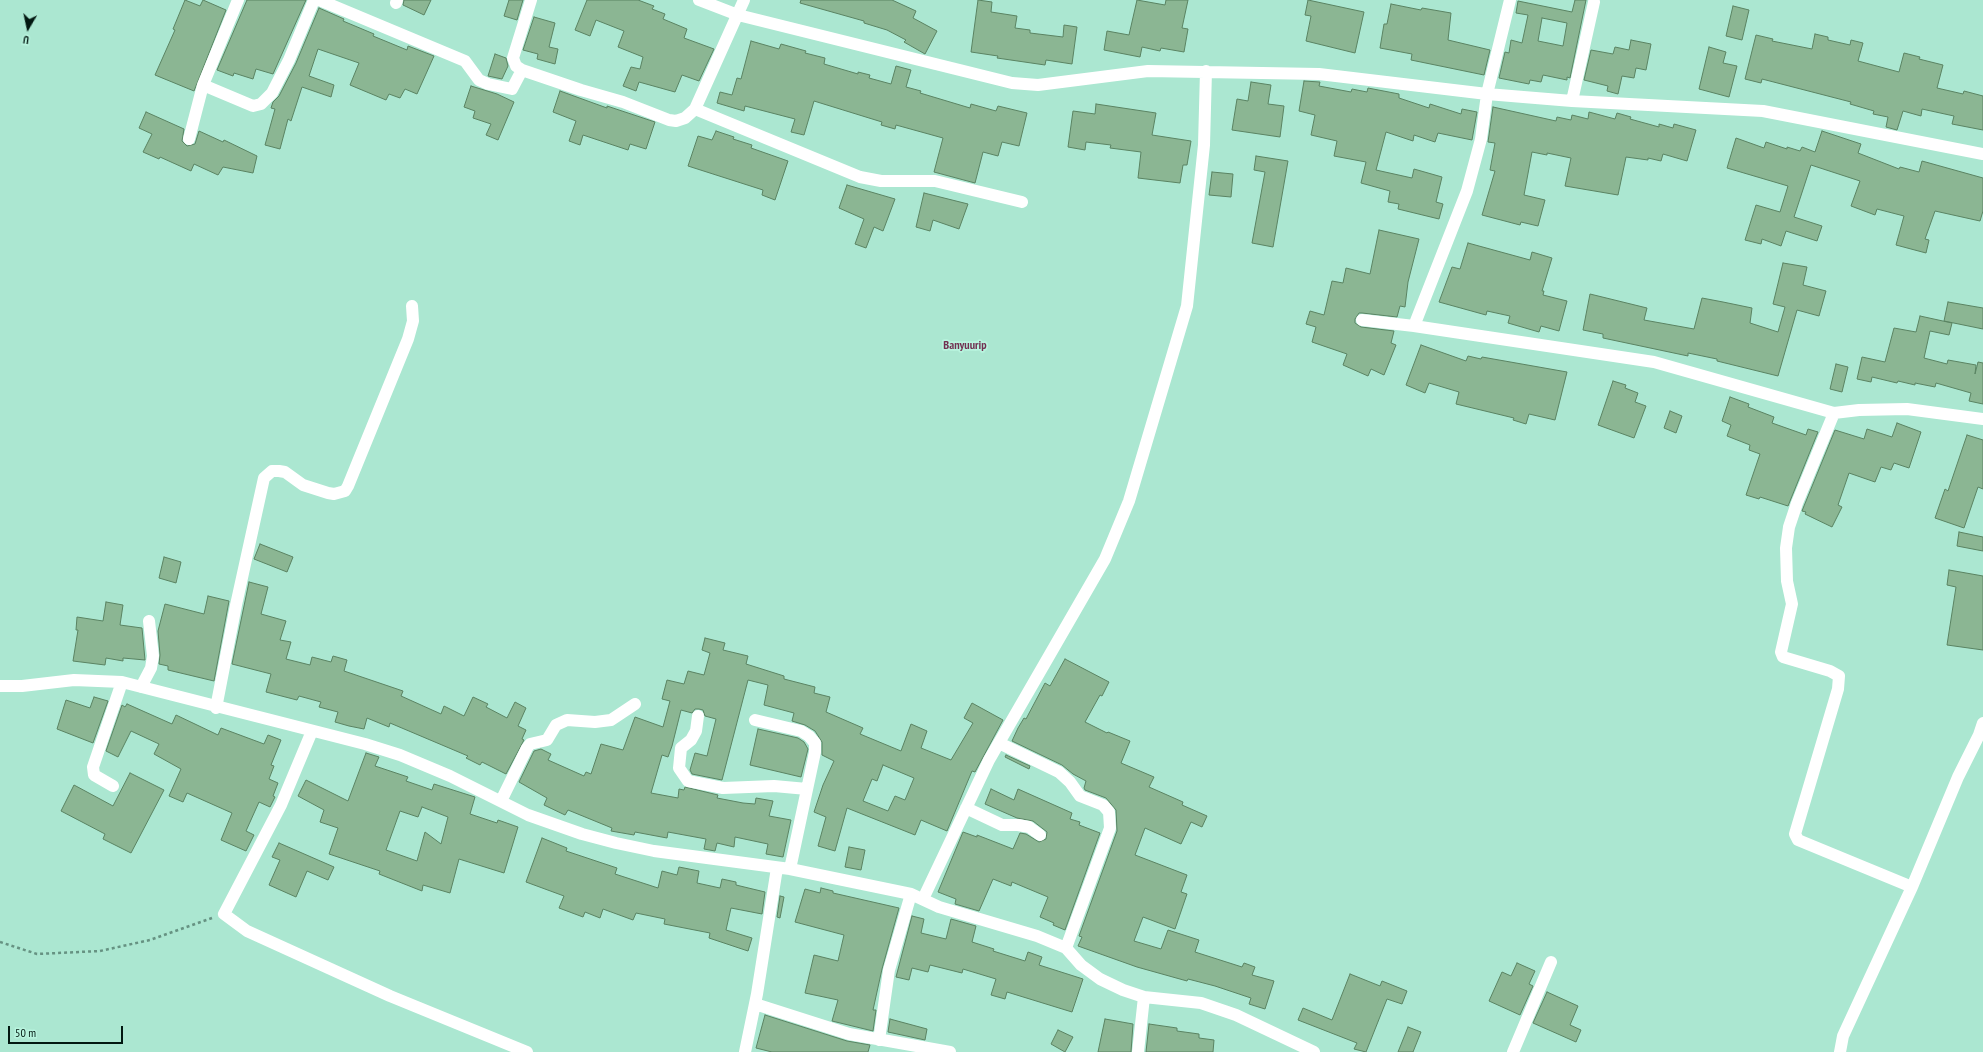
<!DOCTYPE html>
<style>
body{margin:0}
#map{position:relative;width:1983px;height:1052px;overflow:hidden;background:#abe7d1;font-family:"PT Sans Narrow",sans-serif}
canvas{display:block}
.north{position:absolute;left:8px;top:8px;width:40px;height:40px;-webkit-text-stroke:3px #b8f4de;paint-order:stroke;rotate:189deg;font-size:11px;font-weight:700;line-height:16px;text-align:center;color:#021811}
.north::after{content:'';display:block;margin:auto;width:14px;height:18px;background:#021811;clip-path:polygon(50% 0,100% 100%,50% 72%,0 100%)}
.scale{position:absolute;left:8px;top:1026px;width:115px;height:18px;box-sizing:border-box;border:2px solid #021811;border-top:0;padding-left:5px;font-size:12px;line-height:14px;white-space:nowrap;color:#021811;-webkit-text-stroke:3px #b8f4de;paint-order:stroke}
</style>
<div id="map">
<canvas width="1983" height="1052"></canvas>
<div class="north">U</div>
<div class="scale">50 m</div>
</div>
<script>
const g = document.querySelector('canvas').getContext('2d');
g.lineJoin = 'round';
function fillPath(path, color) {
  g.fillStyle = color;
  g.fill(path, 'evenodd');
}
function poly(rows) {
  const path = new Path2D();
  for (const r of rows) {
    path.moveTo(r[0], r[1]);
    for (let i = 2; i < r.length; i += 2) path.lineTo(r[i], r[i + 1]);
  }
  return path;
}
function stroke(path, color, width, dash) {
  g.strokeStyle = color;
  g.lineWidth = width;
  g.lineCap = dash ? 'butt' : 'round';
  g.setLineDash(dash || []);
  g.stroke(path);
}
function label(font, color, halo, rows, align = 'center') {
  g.font = font + ' "PT Sans Narrow",sans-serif';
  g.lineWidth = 3.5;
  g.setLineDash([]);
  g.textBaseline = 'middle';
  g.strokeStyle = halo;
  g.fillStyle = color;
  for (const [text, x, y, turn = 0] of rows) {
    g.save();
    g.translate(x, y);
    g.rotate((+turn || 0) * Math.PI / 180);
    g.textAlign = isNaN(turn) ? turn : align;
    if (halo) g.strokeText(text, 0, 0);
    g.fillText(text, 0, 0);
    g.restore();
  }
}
const building = poly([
 [185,0,200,6,203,0,226,10,194,91,155,75,175,30,173,29,185,0],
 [247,0,306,0,273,74,256,69,253,79,234,73,233,76,217,70,247,0],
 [404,0,431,0,424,15,403,5,404,0],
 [509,0,523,0,517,20,504,16,509,0],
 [587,0,638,0,654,6,652,9,665,14,663,19,687,29,684,38,714,49,699,81,682,75,675,92,639,82,636,91,623,86,631,67,640,69,643,57,618,47,624,31,596,20,590,36,575,30,587,0],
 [801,0,892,0,916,11,913,18,937,31,925,54,904,42,906,40,887,30,864,23,864,21,800,3,801,0],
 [978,0,992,2,991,12,1017,16,1015,28,1030,30,1030,33,1063,37,1064,25,1077,27,1072,64,1046,60,1045,65,997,58,998,56,971,52,978,0],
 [1137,0,1165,5,1166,0,1188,0,1182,28,1188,29,1184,52,1161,48,1160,51,1142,47,1140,57,1104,50,1107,31,1129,35,1137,0],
 [1308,0,1364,12,1355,53,1306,41,1311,16,1305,15,1308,0],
 [1575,0,1586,0,1570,78,1567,77,1567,80,1543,75,1541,82,1530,80,1529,84,1499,78,1505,52,1509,53,1511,40,1522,43,1528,15,1516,13,1518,1,1572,12,1575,0],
 [1542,18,1567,23,1563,46,1538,41,1542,18],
 [1391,4,1421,10,1422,8,1451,13,1448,40,1490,50,1484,75,1411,60,1412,54,1380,48,1384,24,1387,24,1391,4],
 [1733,6,1749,10,1742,40,1726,36,1733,6],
 [319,8,344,19,343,21,374,34,373,36,407,50,408,46,434,56,417,94,405,89,400,98,389,94,386,100,350,85,359,63,318,49,309,76,334,85,331,97,302,87,291,121,288,119,280,149,265,145,275,109,271,108,273,102,279,96,296,63,319,8],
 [534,17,555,23,549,47,558,49,555,64,537,59,538,54,523,50,534,17],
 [1815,34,1828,37,1828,40,1850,45,1851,40,1863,43,1858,61,1899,72,1904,53,1920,57,1919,59,1943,65,1937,88,1963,94,1964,91,1983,96,1983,130,1952,124,1954,116,1922,109,1921,116,1903,111,1897,130,1886,127,1888,117,1873,114,1874,111,1850,104,1851,102,1762,79,1761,83,1745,79,1756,35,1773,39,1772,41,1812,49,1815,34],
 [1631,40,1651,44,1646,70,1636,68,1634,78,1622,76,1618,94,1607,91,1608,86,1584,80,1591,50,1613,54,1615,47,1629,50,1631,40],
 [751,41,779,49,781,44,806,51,805,53,825,58,824,64,858,74,858,72,870,75,869,78,891,84,896,66,911,70,906,87,921,91,920,93,970,108,971,104,996,111,998,106,1027,113,1019,146,1002,142,998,156,983,152,975,183,934,172,943,138,896,125,895,129,881,125,882,122,814,101,804,135,791,132,795,119,745,106,744,111,717,103,720,92,732,95,737,78,741,79,751,41],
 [1709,47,1726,52,1723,63,1737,66,1729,97,1699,89,1709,47],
 [495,54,506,58,508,66,502,79,488,76,495,54],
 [1304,81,1320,82,1319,86,1351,92,1352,89,1367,92,1368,88,1399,94,1399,98,1429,108,1430,104,1461,114,1462,109,1477,112,1472,140,1438,133,1435,142,1414,135,1413,141,1386,132,1376,170,1412,178,1414,169,1442,177,1436,202,1443,204,1439,219,1398,209,1399,204,1388,202,1390,191,1361,183,1366,162,1334,156,1337,141,1311,135,1315,115,1299,111,1304,81],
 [1251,82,1271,85,1268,104,1284,106,1280,137,1232,130,1237,99,1248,101,1251,82],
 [471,86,497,94,514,102,498,140,486,135,491,124,473,118,475,111,464,107,471,86],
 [560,91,607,108,607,106,655,122,646,149,630,144,628,150,583,135,580,145,569,141,576,121,553,112,560,91],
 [1096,104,1156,113,1152,135,1191,141,1187,165,1183,165,1180,183,1138,178,1141,152,1110,148,1111,145,1086,142,1085,150,1068,147,1073,111,1095,114,1096,104],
 [1493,107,1556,121,1557,117,1571,120,1572,115,1588,119,1589,112,1615,119,1617,113,1631,117,1630,119,1659,127,1659,124,1673,128,1674,124,1696,130,1687,161,1663,154,1661,161,1648,158,1648,160,1626,157,1618,195,1565,186,1571,158,1547,153,1547,155,1532,152,1524,195,1545,200,1538,226,1521,222,1520,225,1482,215,1495,171,1490,170,1495,143,1488,142,1493,107],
 [146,112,184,129,182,141,187,146,195,144,199,131,223,142,224,140,257,156,253,173,223,167,218,175,194,164,191,171,160,157,159,159,143,152,152,134,139,128,146,112],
 [716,131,734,137,733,139,752,145,751,148,788,161,775,200,762,195,763,190,688,166,698,136,712,140,716,131],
 [1822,131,1861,144,1858,153,1899,169,1900,167,1919,172,1922,161,1983,178,1983,211,1980,221,1935,211,1925,239,1929,240,1926,253,1896,245,1904,216,1877,209,1875,215,1851,206,1860,181,1811,165,1794,217,1822,226,1817,241,1786,231,1781,246,1762,239,1761,244,1745,240,1756,205,1780,212,1788,186,1727,168,1736,138,1764,148,1766,142,1787,149,1787,147,1800,151,1802,147,1815,152,1822,131],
 [1256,156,1288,161,1273,247,1252,243,1265,172,1254,170,1256,156],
 [1212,172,1233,174,1231,197,1209,195,1212,172],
 [847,185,895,199,883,231,874,227,866,248,855,244,864,219,839,208,847,185],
 [924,193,968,204,959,229,933,220,930,231,916,227,924,193],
 [1379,230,1419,239,1408,282,1405,307,1400,306,1397,317,1362,313,1359,313,1355,319,1355,323,1361,327,1394,331,1391,343,1396,345,1384,375,1371,369,1368,376,1343,365,1347,354,1312,342,1316,327,1306,324,1310,311,1324,315,1332,281,1343,283,1346,268,1370,274,1379,230],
 [1468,243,1530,260,1532,252,1552,258,1542,291,1544,291,1543,295,1567,301,1559,331,1541,326,1539,332,1508,323,1510,316,1487,311,1486,315,1439,302,1452,267,1460,269,1468,243],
 [1783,263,1807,267,1803,285,1826,291,1819,316,1797,310,1778,376,1717,361,1717,359,1688,353,1688,356,1603,338,1603,334,1583,330,1590,294,1647,308,1644,320,1694,329,1702,298,1723,302,1752,308,1750,323,1778,332,1785,307,1773,304,1783,263],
 [1948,302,1983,308,1983,329,1944,321,1948,302],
 [1920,316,1952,323,1949,335,1930,331,1924,358,1947,364,1948,360,1976,365,1975,374,1978,362,1983,363,1983,404,1969,401,1971,393,1936,383,1935,387,1915,383,1915,385,1898,381,1897,383,1872,377,1871,382,1857,379,1862,357,1885,362,1894,328,1916,332,1920,316],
 [1421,345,1466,361,1468,356,1481,359,1482,357,1567,372,1555,420,1529,414,1526,424,1513,420,1514,418,1456,404,1459,392,1429,383,1425,393,1406,385,1421,345],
 [1836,364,1848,367,1842,392,1830,389,1836,364],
 [1613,381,1626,385,1625,388,1638,393,1635,402,1646,406,1634,438,1598,425,1613,381],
 [1730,397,1749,404,1748,407,1774,417,1772,423,1806,435,1808,429,1818,432,1788,506,1760,497,1759,499,1746,495,1760,454,1749,450,1750,445,1727,436,1731,425,1722,421,1730,397],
 [1670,411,1682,416,1676,433,1664,428,1670,411],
 [1897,423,1921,432,1909,468,1894,463,1891,470,1881,467,1875,482,1849,473,1838,505,1842,507,1832,527,1805,514,1806,512,1802,511,1804,506,1835,430,1864,439,1867,429,1892,437,1897,423],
 [1967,435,1983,440,1983,489,1978,487,1964,528,1935,518,1945,489,1948,491,1967,435],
 [1959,532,1983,537,1983,551,1957,546,1959,532],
 [260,544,293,557,287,572,254,559,260,544],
 [164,557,181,562,176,583,159,578,164,557],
 [1949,570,1983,576,1983,650,1947,645,1956,587,1947,585,1949,570],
 [249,582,268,587,261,614,286,621,280,640,291,642,286,659,310,665,312,657,331,662,333,656,347,660,344,671,403,691,401,696,441,714,444,706,464,716,473,697,488,704,486,707,507,718,515,702,526,708,518,726,526,730,522,739,524,740,506,774,482,762,480,765,466,758,468,756,390,723,389,727,367,718,364,729,349,726,335,722,338,712,319,707,321,702,299,696,297,700,266,692,271,674,232,664,249,582],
 [208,596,229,601,214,681,168,670,168,666,159,664,160,655,158,631,165,604,204,614,208,596],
 [106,602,123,605,120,625,142,628,145,660,123,658,123,661,106,658,105,665,73,661,78,630,76,630,77,617,103,621,106,602],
 [705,638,725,643,723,650,748,656,746,664,784,676,784,679,815,687,814,693,830,697,826,712,863,728,860,734,901,751,911,724,927,731,921,748,951,760,973,723,964,718,972,703,1003,720,975,772,972,771,947,831,921,820,915,835,847,808,835,851,818,846,826,817,814,812,823,785,834,761,822,755,822,742,815,731,805,725,792,721,794,713,764,705,768,685,748,680,722,780,692,774,690,770,695,753,707,756,716,719,705,716,703,710,699,709,695,709,692,713,681,710,672,746,668,757,662,755,651,793,678,798,679,789,684,790,685,787,718,795,717,798,743,803,755,804,756,798,773,801,769,816,791,820,783,857,766,854,768,844,735,837,734,847,717,843,715,851,704,849,706,839,668,832,667,838,635,832,634,835,611,831,612,828,568,810,565,815,544,805,547,798,519,782,534,751,541,749,551,754,548,760,584,776,586,772,591,774,601,744,623,750,635,717,663,727,670,701,662,699,667,680,684,684,688,671,704,675,710,653,702,650,705,638],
 [883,765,914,778,905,800,895,796,888,811,863,801,872,779,877,781,883,765],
 [1065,659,1109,682,1102,696,1100,695,1085,722,1107,733,1108,732,1130,741,1121,763,1154,777,1149,787,1183,802,1182,805,1207,816,1202,827,1191,822,1181,844,1145,828,1135,855,1187,875,1181,892,1187,894,1175,929,1143,917,1134,941,1161,949,1168,930,1199,940,1195,952,1242,967,1244,963,1255,967,1252,975,1274,981,1265,1009,1249,1004,1251,998,1215,986,1188,979,1187,981,1137,967,1078,946,1082,937,1079,936,1117,831,1116,810,1106,798,1085,790,1084,788,1086,781,1073,774,1062,765,1012,741,1018,728,1024,718,1026,719,1045,683,1050,686,1065,659],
 [94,697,108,701,93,743,57,729,66,700,90,708,94,697],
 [127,704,172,724,176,715,218,735,221,728,264,744,268,735,281,740,271,765,274,766,269,779,278,783,273,796,275,797,270,807,259,802,246,831,254,835,246,851,221,840,232,813,187,793,183,802,169,796,181,769,154,754,159,744,131,731,118,757,106,751,122,705,125,707,127,704],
 [758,729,798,738,804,742,808,749,801,777,750,765,758,729],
 [366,753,379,757,375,766,408,777,406,781,432,790,434,784,475,797,470,814,497,823,498,820,518,827,504,873,459,859,450,893,423,885,422,891,379,874,380,871,329,854,338,828,320,822,324,810,298,796,306,780,348,801,366,753],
 [422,807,448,817,441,844,425,832,417,861,386,850,400,811,418,817,422,807],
 [1006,755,1030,766,1029,769,1005,757,1006,755],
 [130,773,164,790,131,853,103,839,105,834,61,811,74,785,113,806,130,773],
 [991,789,1014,800,1018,789,1072,813,1070,819,1080,822,1079,825,1100,833,1065,930,1053,925,1054,923,1040,917,1048,897,1012,882,1011,886,993,879,979,911,955,904,956,899,938,892,963,832,977,837,977,835,1013,849,1020,833,1026,834,1039,842,1046,839,1047,832,1033,821,1017,818,985,804,991,789],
 [542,838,567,848,566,851,617,868,615,874,658,888,662,871,677,875,679,867,699,871,697,883,720,888,722,879,736,882,736,885,765,892,762,914,731,908,726,930,752,938,748,951,709,938,710,933,664,924,665,919,636,913,633,920,603,909,600,918,585,912,583,917,559,908,564,896,526,882,542,838],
 [279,843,334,867,328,880,307,871,296,897,269,885,280,860,272,857,279,843],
 [849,847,865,850,861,870,845,867,849,847],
 [821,888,833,891,833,893,899,908,882,969,873,1010,876,1010,873,1031,832,1021,838,1000,805,993,814,955,838,961,844,935,795,922,805,889,820,893,821,888],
 [780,896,784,897,780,918,777,917,780,896],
 [912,916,924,919,921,933,946,939,951,919,976,926,972,942,994,949,993,951,1025,961,1028,952,1042,957,1039,965,1083,979,1072,1012,1007,992,1005,999,991,995,996,979,963,969,962,973,930,965,928,972,912,968,909,980,896,977,912,916],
 [1517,963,1535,971,1529,984,1533,986,1520,1015,1489,1001,1502,972,1511,976,1517,963],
 [1350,974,1380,986,1382,981,1407,991,1402,1004,1387,999,1366,1052,1354,1049,1357,1043,1298,1020,1303,1008,1332,1020,1350,974],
 [1547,992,1578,1006,1570,1025,1581,1030,1576,1042,1533,1023,1547,992],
 [765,1015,847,1041,870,1045,868,1052,772,1052,756,1048,765,1015],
 [890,1019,927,1029,925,1040,888,1032,890,1019],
 [1105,1019,1133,1024,1131,1052,1098,1052,1105,1019],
 [1149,1024,1177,1028,1177,1031,1199,1034,1199,1038,1214,1040,1213,1052,1146,1052,1149,1024],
 [1408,1027,1421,1032,1413,1052,1398,1052,1408,1027],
 [1058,1030,1073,1037,1065,1052,1051,1044,1058,1030]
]);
fillPath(building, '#8bb693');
stroke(building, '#5a8362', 1);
stroke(poly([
 [0,942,37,954,100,951,150,940,212,918]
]), '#669282', 2.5, [3, 3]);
stroke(poly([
 [319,0,465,61,479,80,488,84,512,89,522,70],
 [531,0,513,58,516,66,522,70,581,90,623,102,669,120,676,121,685,118,695,109,744,0],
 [699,0,738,15,1012,83,1038,85,1148,71,1319,74,1487,94,1572,101,1763,111,1983,154],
 [396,3,397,0],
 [203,85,253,106,261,104,272,93,289,60,314,0],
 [1572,101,1594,2],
 [695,109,860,177,881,181,935,181,1022,202],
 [189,139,203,85,238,0],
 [1362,320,1414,326,1654,362,1834,413,1859,410,1907,409,1983,419],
 [1414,326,1467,191,1481,139,1487,94,1510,0],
 [1834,413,1797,503,1789,527,1786,548,1787,581,1792,604,1781,652,1783,657,1830,671,1839,676,1838,689,1795,834,1798,840,1912,887],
 [0,686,22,686,74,680,122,682,365,744,400,755,450,776,528,815,582,834,616,843,654,851,790,869,911,894,939,907,1037,936,1066,948,1081,965,1100,979,1123,990,1144,997,1201,1003,1236,1015,1314,1052],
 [141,687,151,668,153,656,149,621],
 [216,708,236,605,264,478,272,471,279,471,285,472,303,485,328,493,334,494,345,491,348,486,408,339,413,321,412,306],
 [698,716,696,731,691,740,681,748,679,768,688,781,723,788,774,786,807,789],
 [755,720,801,731,809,736,815,743,815,752,790,869],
 [312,731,281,805,224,914,247,931,390,996,527,1052],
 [999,743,1059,772,1070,782,1080,796,1103,805,1109,812,1110,828,1066,948],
 [113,786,94,775,93,767,122,682],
 [501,801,527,748,530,744,547,740,556,725,567,720,595,722,611,720,635,704],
 [966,808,1002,825,1018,825,1029,827,1040,835],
 [923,899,989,760,1105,559,1129,501,1187,306,1204,145,1206,71],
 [755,1004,849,1034,950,1052],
 [879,1040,889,970,911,894],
 [745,1052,757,994,777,868],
 [1138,1052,1144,997],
 [1513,1052,1551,962],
 [1840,1052,1843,1036,1912,887,1958,777,1979,735,1983,723]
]), '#fff', 12);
label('bold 12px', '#713051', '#b8f4de', [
 ["Banyuurip",965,346]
]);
</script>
